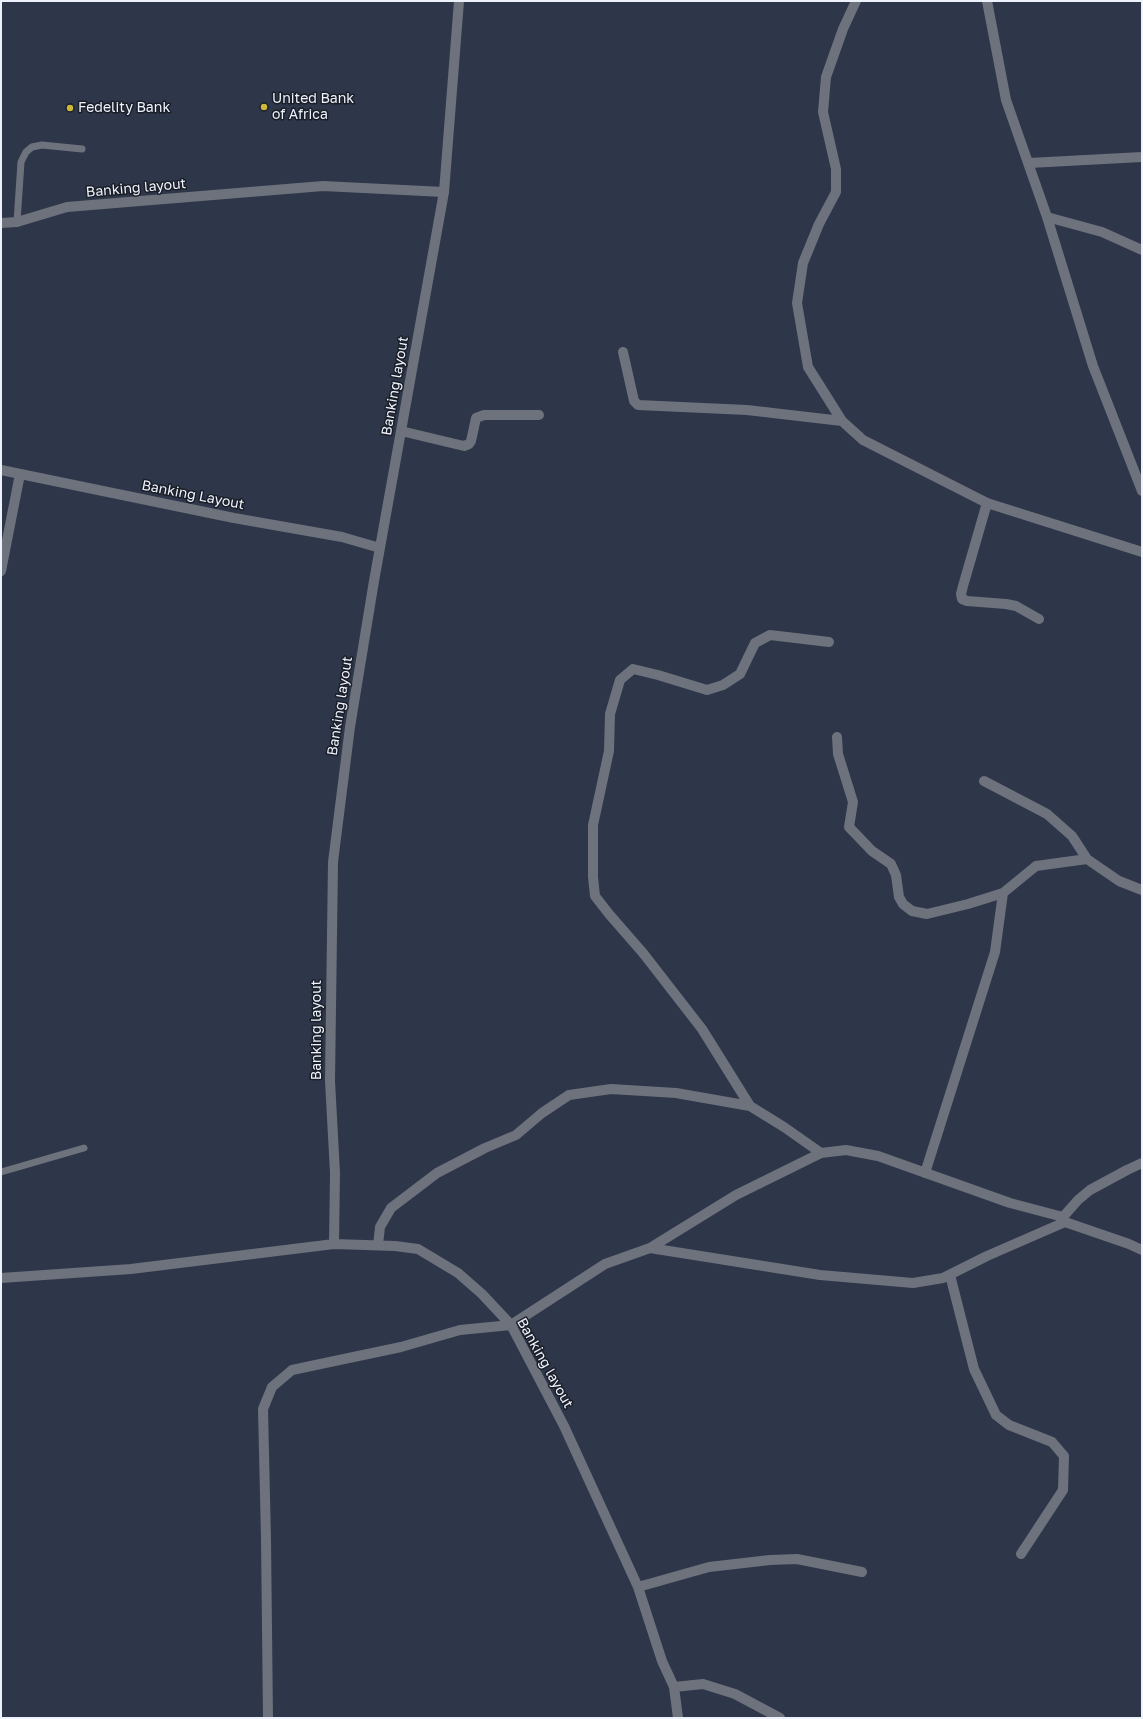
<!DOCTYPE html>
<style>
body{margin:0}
#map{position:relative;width:1143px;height:1719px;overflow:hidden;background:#2e364a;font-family:"Golos Text",sans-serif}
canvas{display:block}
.frame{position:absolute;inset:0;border:2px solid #eef2fd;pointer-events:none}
</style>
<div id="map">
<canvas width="1143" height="1719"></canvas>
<div class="frame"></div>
</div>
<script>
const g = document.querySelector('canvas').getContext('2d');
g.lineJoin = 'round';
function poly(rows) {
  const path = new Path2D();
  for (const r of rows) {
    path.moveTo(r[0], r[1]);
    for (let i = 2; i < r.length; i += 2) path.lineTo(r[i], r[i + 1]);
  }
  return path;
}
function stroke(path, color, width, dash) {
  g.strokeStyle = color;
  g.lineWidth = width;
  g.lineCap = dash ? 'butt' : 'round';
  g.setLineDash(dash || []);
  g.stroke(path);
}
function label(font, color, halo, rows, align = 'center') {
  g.font = font + ' "Golos Text",sans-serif';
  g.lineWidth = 3;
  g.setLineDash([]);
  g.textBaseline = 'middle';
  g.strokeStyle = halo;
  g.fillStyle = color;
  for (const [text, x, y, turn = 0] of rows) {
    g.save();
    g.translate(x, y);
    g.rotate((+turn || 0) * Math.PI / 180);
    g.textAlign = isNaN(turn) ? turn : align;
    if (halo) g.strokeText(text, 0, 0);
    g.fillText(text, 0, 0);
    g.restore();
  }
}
stroke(poly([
 [17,222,21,162,26,152,32,147,42,145,82,149],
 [1,1172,84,1148]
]), '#6d727c', 7);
stroke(poly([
 [459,1,444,192,374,581,350,727,333,862,330,1081,335,1173,334,1244,395,1246,418,1249,458,1273,482,1294,511,1325,564,1426,638,1587,662,1661,674,1687,678,1718],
 [856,1,843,29,826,77,823,112,836,169,836,192,819,224,803,263,797,303,808,367,842,421,863,440,987,503,1142,552],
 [987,1,1006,100,1047,217,1093,366,1142,491],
 [1029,163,1142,157],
 [1047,217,1102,232,1142,250],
 [1,223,17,222,67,207,323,186,444,192],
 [623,352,634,401,638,405,747,410,842,421],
 [401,431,464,446,469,444,471,441,476,418,484,415,539,415],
 [1,470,234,518,342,537,380,548],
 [987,503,963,586,961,594,962,599,967,601,1006,604,1016,606,1039,619],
 [1,571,20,474],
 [837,737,838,754,853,802,849,827,872,851,891,864,896,875,899,897,903,904,912,911,927,914,968,904,1003,893],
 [984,781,1047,814,1072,836,1087,859],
 [821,1153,784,1127,750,1106,702,1029,643,953,609,914,595,896,593,877,593,825,609,751,610,714,620,680,633,669,658,675,707,690,723,685,740,674,755,643,770,635,829,642],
 [925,1173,995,952,1003,893,1036,866,1087,859,1119,881,1142,890],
 [1063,1217,1078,1200,1090,1190,1127,1170,1142,1163],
 [378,1245,380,1227,391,1208,437,1173,485,1148,516,1135,542,1113,569,1095,611,1089,676,1093,750,1106],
 [650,1248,820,1275,913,1283,943,1278,987,1256,1065,1222],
 [950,1275,974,1369,996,1415,1009,1425,1052,1442,1064,1456,1063,1490,1021,1554],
 [1,1278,131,1269,334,1244],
 [638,1587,709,1567,770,1560,797,1559,862,1572],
 [674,1687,703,1684,735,1694,780,1718],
 [268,1718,266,1539,263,1409,272,1387,292,1370,401,1347,460,1330,511,1325,605,1264,650,1248,736,1195,821,1153,846,1150,878,1156,1010,1203,1063,1217,1065,1222,1129,1244,1142,1250]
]), '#6d727c', 10);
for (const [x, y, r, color] of [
 [264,107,4,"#ccb939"],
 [70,108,4,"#ccb939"]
]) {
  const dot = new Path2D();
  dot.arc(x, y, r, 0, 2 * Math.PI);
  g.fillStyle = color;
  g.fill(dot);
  stroke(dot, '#1a1e27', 1.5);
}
label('14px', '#eef2fd', '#1a1e27', [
 ["United Bank",272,99],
 ["of Africa",272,115],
 ["Fedelity Bank",78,108]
], 'left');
label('14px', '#eef2fd', '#1a1e27', [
 ["Banking layout",136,188,-5],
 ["Banking layout",395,386,-80],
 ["Banking Layout",193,495,11],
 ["Banking layout",340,706,-81],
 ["Banking layout",317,1030,-90],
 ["Banking layout",545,1363,61]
]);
</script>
